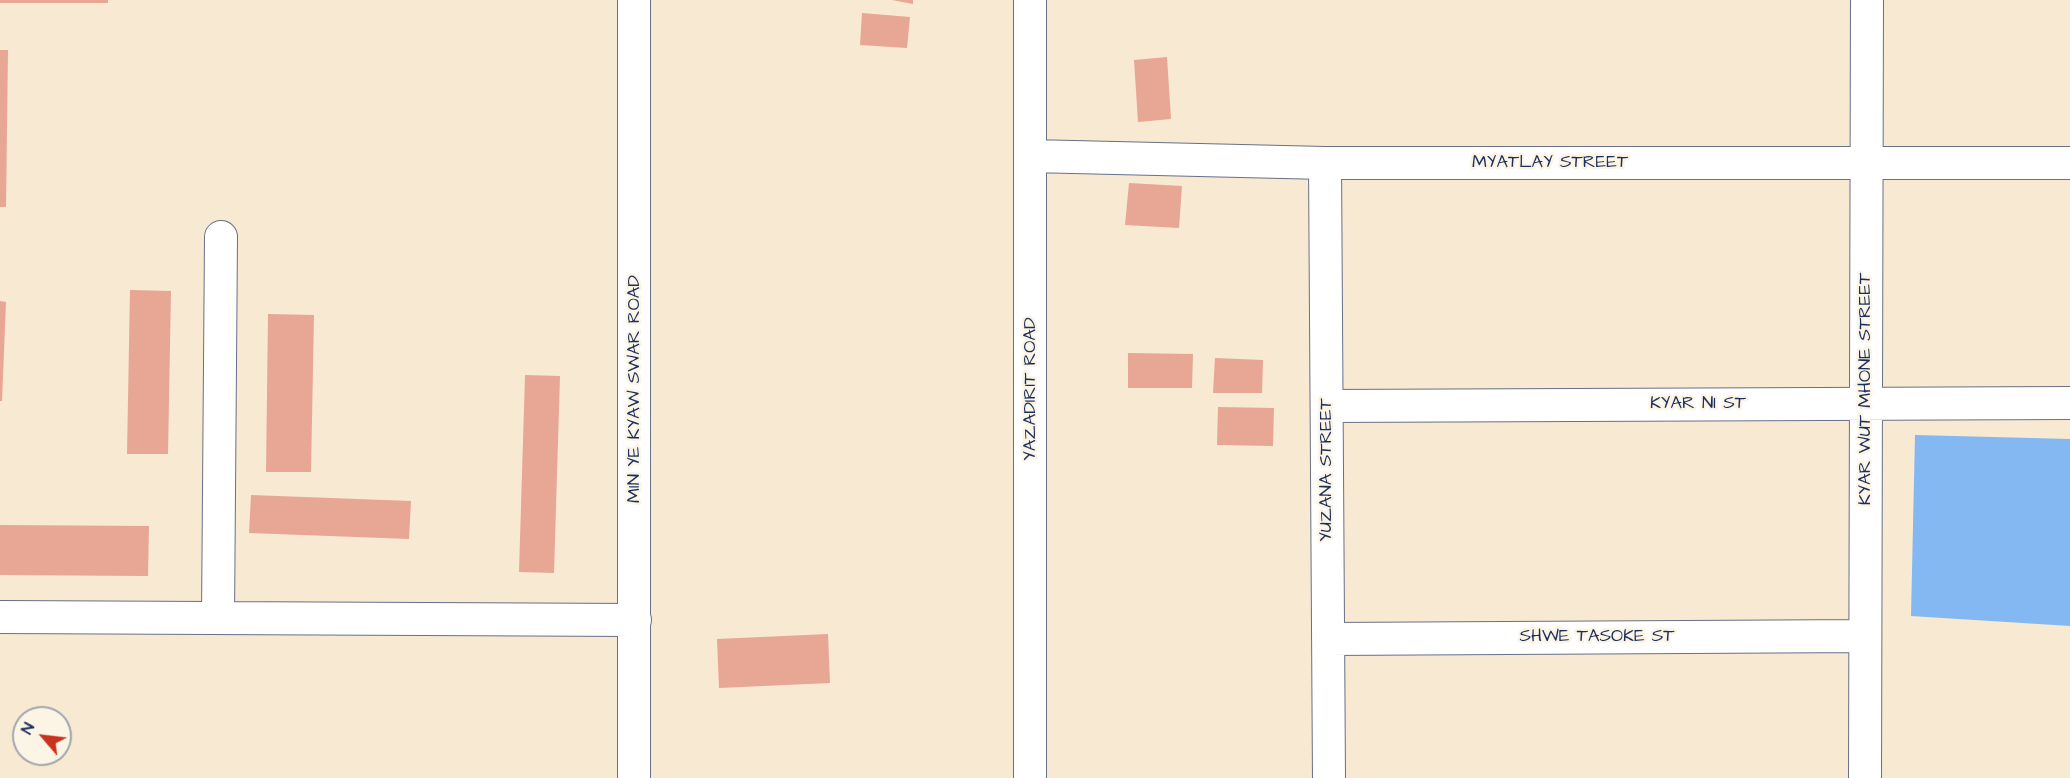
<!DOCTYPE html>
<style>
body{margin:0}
#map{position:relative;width:2070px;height:778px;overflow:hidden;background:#f8e9d2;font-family:"Architects Daughter",sans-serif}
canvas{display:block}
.north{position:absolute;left:12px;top:706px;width:60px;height:60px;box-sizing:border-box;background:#fcf5e5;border:2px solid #a2a6af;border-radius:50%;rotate:298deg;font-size:16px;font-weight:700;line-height:24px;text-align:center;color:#1b2f5e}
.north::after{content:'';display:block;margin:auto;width:21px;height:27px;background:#c8321e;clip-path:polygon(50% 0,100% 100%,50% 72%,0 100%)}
</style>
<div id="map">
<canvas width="2070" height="778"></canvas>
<div class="north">N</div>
</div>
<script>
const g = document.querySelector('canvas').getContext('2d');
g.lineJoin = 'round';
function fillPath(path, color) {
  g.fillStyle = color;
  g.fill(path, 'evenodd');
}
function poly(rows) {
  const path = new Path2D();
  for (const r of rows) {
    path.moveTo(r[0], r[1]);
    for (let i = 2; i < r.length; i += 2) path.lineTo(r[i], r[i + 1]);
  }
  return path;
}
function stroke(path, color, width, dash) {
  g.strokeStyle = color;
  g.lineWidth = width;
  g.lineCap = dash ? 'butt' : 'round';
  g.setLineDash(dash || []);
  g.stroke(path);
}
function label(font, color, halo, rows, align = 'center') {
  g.font = font + ' "Architects Daughter",sans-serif';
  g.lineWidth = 5;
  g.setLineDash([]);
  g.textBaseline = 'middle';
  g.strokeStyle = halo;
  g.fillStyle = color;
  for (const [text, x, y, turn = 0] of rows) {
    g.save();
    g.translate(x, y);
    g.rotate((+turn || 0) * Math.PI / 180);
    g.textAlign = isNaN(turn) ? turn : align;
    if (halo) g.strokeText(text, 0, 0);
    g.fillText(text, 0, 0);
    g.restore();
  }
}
fillPath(poly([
 [1915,435,2070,439,2070,626,1911,616]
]), '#83b8f2');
fillPath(poly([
 [0,0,108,0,108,3,0,3],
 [892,0,913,0,913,4],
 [862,13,910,17,907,48,860,45],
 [0,50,8,50,6,207,0,207],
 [1167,57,1171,119,1138,122,1134,60],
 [1129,183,1182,186,1179,228,1125,225],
 [130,290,171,291,168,454,127,454],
 [0,301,6,302,2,401,0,401],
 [268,314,314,315,311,472,266,472],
 [1128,353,1193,354,1192,388,1128,388],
 [1215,358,1263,360,1262,393,1213,393],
 [525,375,560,376,554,573,519,572],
 [1218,407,1274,408,1273,446,1217,445],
 [251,495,411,501,409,539,249,533],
 [0,525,149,526,148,576,0,575],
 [828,634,830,683,719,688,717,639]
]), '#e8a695');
const minor = poly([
 [634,0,634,778],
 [1031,156,1325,163,2070,163],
 [1325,163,1329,778],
 [1327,406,2070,403],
 [0,617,635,620],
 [218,618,221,237],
 [1328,639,1865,636],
 [1030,778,1030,0],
 [1865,778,1867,0]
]);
stroke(minor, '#687087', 34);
stroke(minor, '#fff', 32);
label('18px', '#1b2f5e', '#fcf5e5', [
 ["MYATLAY STREET",1550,163],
 ["MIN YE KYAW SWAR ROAD",635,389,-90],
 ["YAZADIRIT ROAD",1031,389,-90],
 ["KYAR WUT MHONE STREET",1866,389,-90],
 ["KYAR NI ST",1698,404],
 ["YUZANA STREET",1327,470,-90],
 ["SHWE TASOKE ST",1597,637]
]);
</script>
